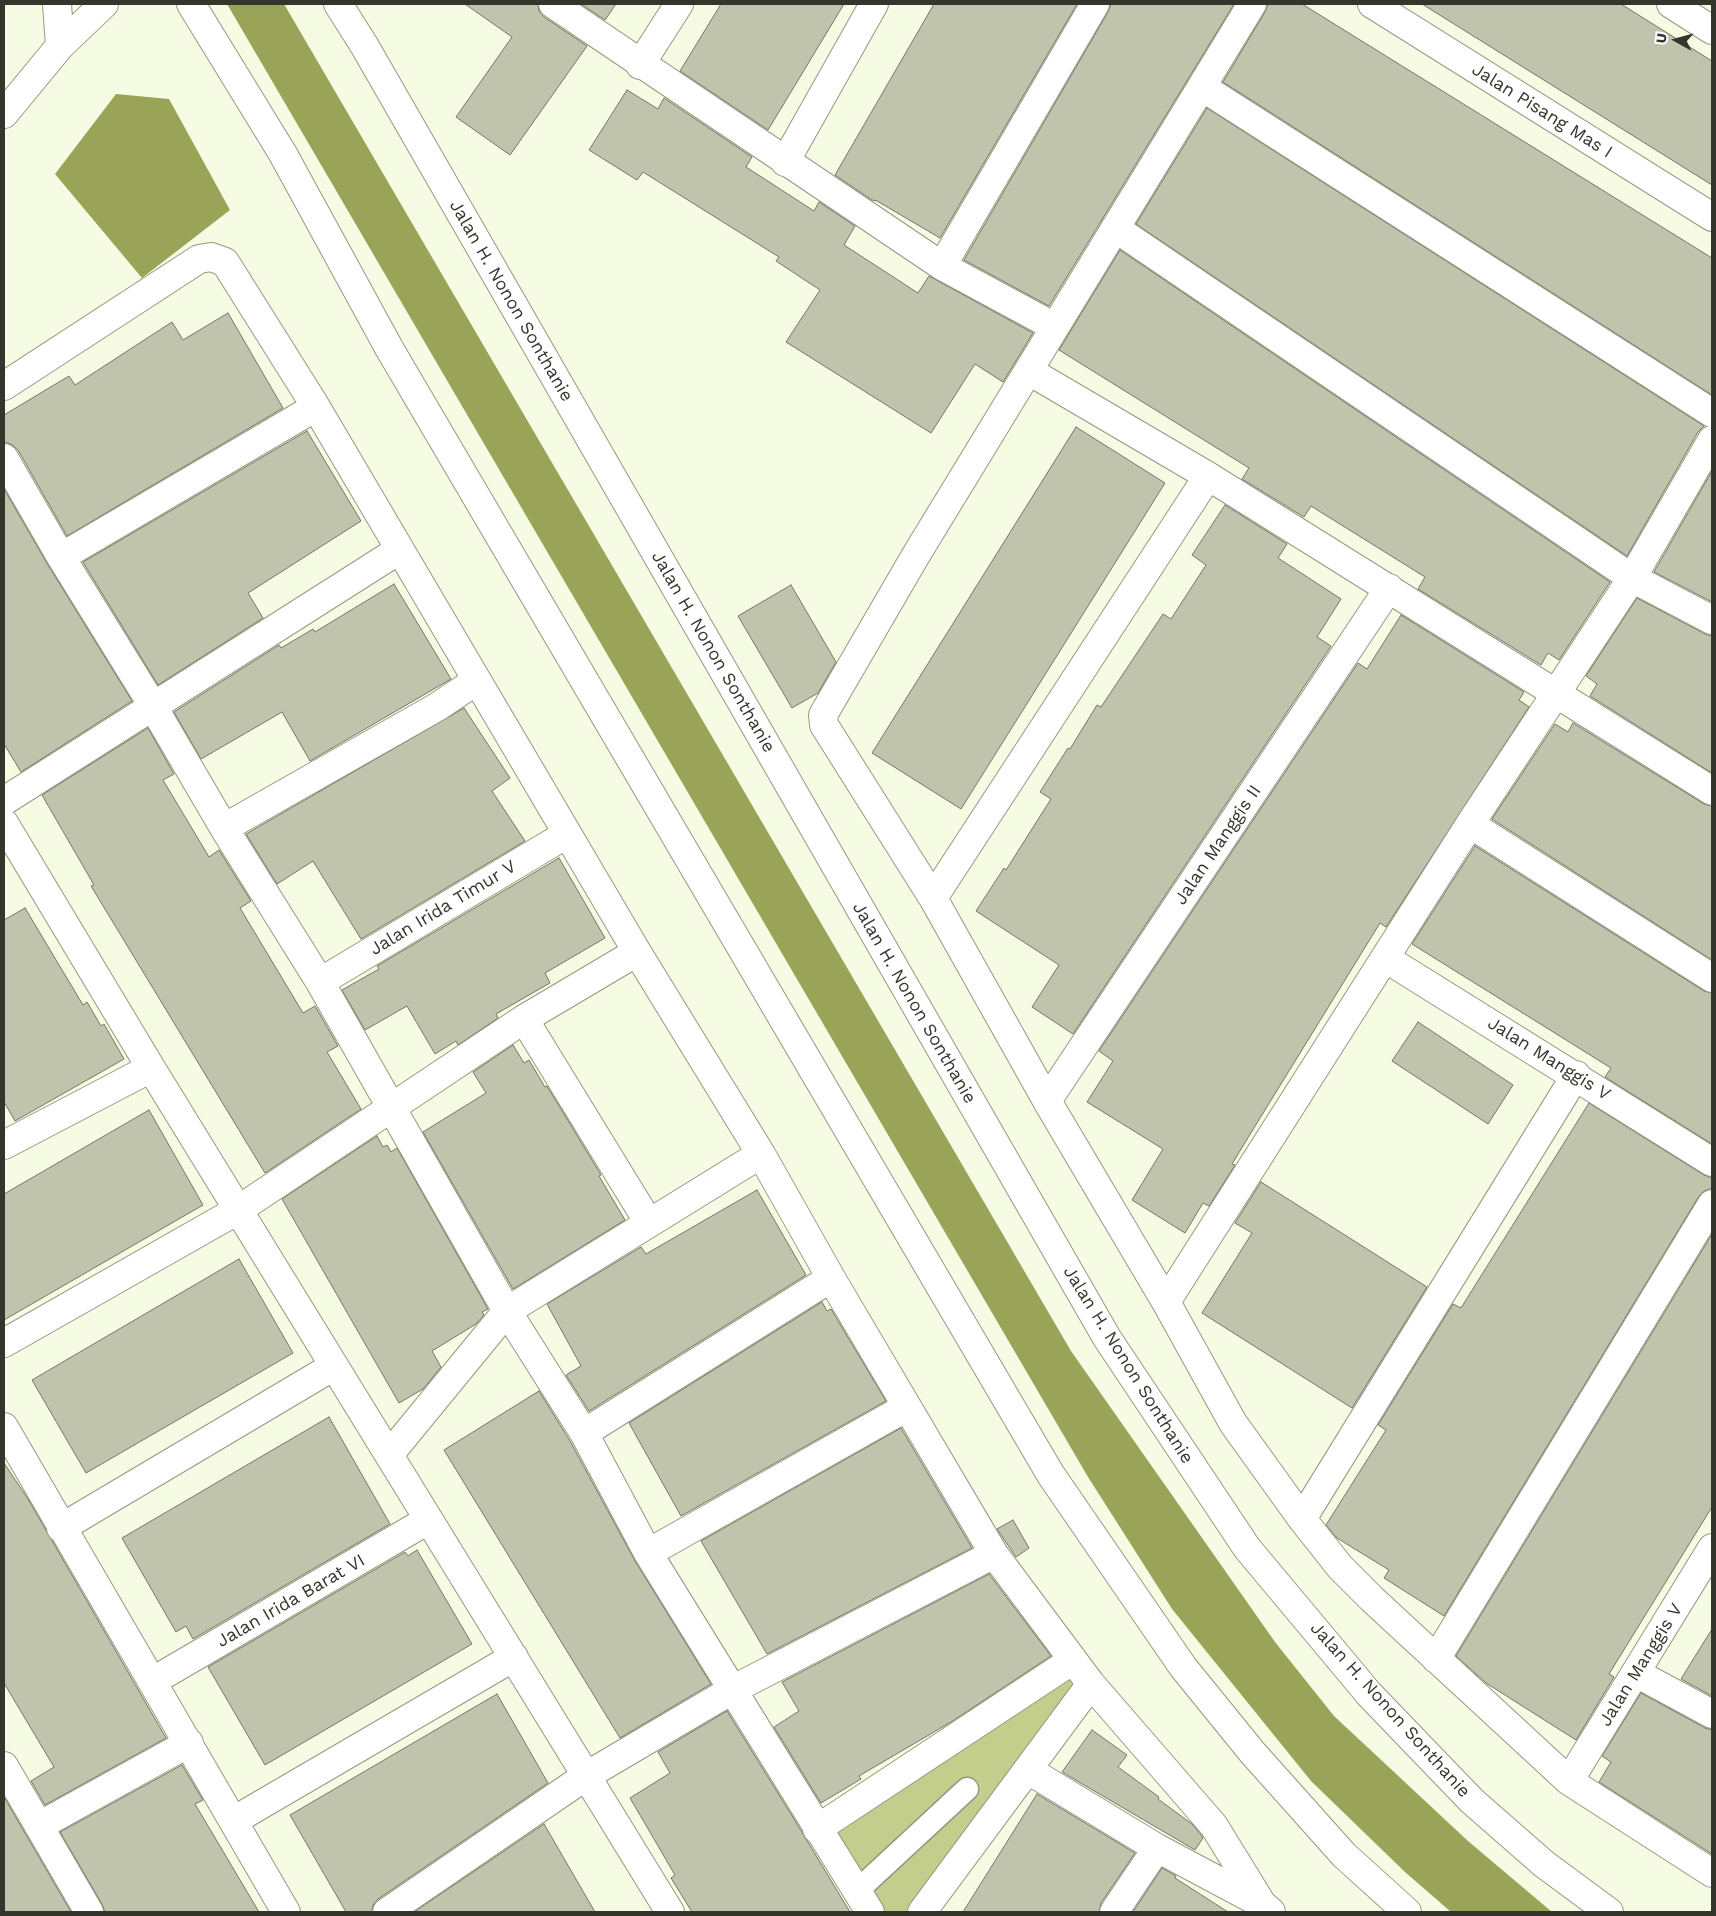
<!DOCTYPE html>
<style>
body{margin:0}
#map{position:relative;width:1716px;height:1916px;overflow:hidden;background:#f6fbe3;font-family:"Work Sans",sans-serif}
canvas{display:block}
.frame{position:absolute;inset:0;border:5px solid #34362d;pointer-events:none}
.north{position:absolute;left:1651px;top:15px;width:50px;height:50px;-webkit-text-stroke:4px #fff;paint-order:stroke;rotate:277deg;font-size:14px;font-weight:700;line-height:20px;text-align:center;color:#34362d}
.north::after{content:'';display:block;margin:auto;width:18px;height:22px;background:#34362d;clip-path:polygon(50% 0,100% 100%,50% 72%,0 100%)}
</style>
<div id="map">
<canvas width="1716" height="1916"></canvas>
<div class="frame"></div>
<div class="north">U</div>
</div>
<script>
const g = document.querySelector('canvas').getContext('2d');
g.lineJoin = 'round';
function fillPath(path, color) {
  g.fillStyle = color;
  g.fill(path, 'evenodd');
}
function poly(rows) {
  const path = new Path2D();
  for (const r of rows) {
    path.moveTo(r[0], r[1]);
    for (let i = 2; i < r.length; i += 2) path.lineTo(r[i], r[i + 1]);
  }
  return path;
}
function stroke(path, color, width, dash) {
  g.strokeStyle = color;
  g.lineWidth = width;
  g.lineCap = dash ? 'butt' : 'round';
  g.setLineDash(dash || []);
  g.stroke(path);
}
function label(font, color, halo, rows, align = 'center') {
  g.font = font + ' "Work Sans",sans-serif';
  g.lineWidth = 4.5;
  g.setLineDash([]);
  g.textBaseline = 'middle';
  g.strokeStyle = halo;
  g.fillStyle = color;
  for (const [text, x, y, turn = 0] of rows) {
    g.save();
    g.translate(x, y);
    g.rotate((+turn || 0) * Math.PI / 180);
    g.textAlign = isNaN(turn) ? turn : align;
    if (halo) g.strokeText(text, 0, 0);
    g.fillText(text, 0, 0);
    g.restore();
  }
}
fillPath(poly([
 [1073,1660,1091,1684,922,1912,870,1912,817,1829]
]), '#c4ce8c');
fillPath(poly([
 [227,4,284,4,1071,1351,1275,1642,1334,1716,1468,1841,1552,1912,1451,1912,1405,1872,1311,1781,1172,1609,1088,1477],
 [116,94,169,99,230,210,142,278,55,174]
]), '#9aa459');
const building = poly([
 [465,4,538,4,539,11,544,17,587,46,510,155,456,117,512,37,465,4],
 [581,4,616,4,605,20,581,4],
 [721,4,844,4,768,130,680,71,721,4],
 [934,4,1077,4,940,238,877,201,872,200,835,175,934,4],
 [1111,4,1234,4,1049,306,964,260,1108,12,1111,4],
 [1268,4,1302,4,1712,258,1712,395,1223,82,1265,12,1268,4],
 [1422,4,1621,4,1712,61,1712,185,1422,4],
 [627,90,658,109,664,98,752,157,746,167,814,211,819,202,855,226,844,245,918,293,929,276,1033,333,1003,382,975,364,931,433,786,342,820,290,776,261,779,257,643,172,637,180,589,150,627,90],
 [1207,108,1704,426,1698,432,1627,556,1136,224,1207,108],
 [1120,250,1610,582,1559,660,1548,653,1541,665,1418,589,1425,577,1311,506,1304,517,1242,479,1249,468,1059,350,1120,250],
 [228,313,283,408,67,536,18,450,11,444,4,442,4,415,69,376,75,385,172,322,183,340,228,313],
 [1076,427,1165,483,961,809,872,753,1076,427],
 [307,431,361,521,248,593,263,618,158,685,83,562,307,431],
 [1712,471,1712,602,1654,572,1712,471],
 [4,489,48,565,132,701,21,772,4,744,4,489],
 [1225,505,1287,544,1278,558,1341,599,1317,637,1331,646,1073,1034,1032,1007,1059,965,976,911,1004,868,1006,870,1051,799,1040,792,1068,748,1070,749,1097,705,1101,707,1163,614,1171,619,1206,565,1192,555,1225,505],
 [394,584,451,679,310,761,282,712,201,759,174,712,279,645,281,648,313,629,315,632,394,584],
 [791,585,836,662,818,693,792,708,738,616,791,585],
 [1637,598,1705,634,1712,636,1712,773,1590,696,1597,684,1586,676,1637,598],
 [1401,615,1524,692,1519,700,1529,707,1386,927,1380,923,1249,1136,1232,1164,1235,1165,1209,1206,1203,1203,1185,1233,1132,1200,1163,1149,1087,1102,1113,1061,1099,1051,1358,663,1367,669,1401,615],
 [464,708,510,778,492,791,525,841,361,939,313,861,277,884,246,834,464,708],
 [1573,723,1704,804,1712,806,1712,960,1492,819,1555,724,1568,732,1573,723],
 [148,728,174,774,163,780,209,857,219,850,251,901,240,908,303,1013,315,1006,338,1046,327,1052,361,1109,265,1173,91,886,94,885,42,795,148,728],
 [1475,846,1704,991,1712,993,1712,1144,1605,1077,1611,1068,1412,944,1475,846],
 [559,858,605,938,545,973,550,983,496,1014,498,1018,458,1045,456,1041,435,1054,407,1006,365,1030,342,990,379,969,377,966,559,858],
 [25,908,83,1005,87,1002,101,1026,104,1024,124,1059,15,1121,4,1102,4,920,25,908],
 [1418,1022,1513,1085,1488,1124,1392,1061,1418,1022],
 [513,1045,524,1063,529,1060,545,1087,547,1086,601,1175,599,1176,625,1220,513,1289,423,1132,486,1093,473,1072,513,1045],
 [1589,1103,1704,1175,1712,1178,1712,1188,1704,1191,1699,1196,1444,1616,1384,1578,1389,1570,1337,1538,1326,1525,1386,1430,1378,1425,1453,1304,1461,1308,1589,1103],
 [149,1110,203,1205,4,1320,4,1194,149,1110],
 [377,1136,383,1147,387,1145,391,1152,397,1148,488,1309,482,1312,484,1315,476,1324,432,1351,441,1367,423,1389,399,1403,282,1199,377,1136],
 [1261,1182,1427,1287,1352,1408,1202,1313,1252,1233,1235,1223,1261,1182],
 [757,1190,806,1275,589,1411,566,1375,581,1366,547,1304,641,1247,646,1254,757,1190],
 [1712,1234,1712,1507,1609,1674,1614,1677,1576,1740,1486,1683,1456,1656,1712,1234],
 [239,1259,293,1353,86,1473,32,1380,239,1259],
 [822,1302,827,1311,831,1309,886,1401,681,1516,629,1423,822,1302],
 [539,1391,570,1441,635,1561,711,1684,620,1738,444,1450,539,1391],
 [329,1417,390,1524,193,1639,186,1626,176,1632,122,1538,329,1417],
 [901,1428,972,1548,767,1654,701,1541,901,1428],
 [4,1463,28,1499,166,1738,45,1805,31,1781,54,1767,4,1683,4,1463],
 [1013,1520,1029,1548,1016,1557,997,1529,1013,1520],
 [417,1550,472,1644,265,1765,208,1667,405,1552,408,1556,417,1550],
 [989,1574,1051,1656,951,1722,859,1776,861,1779,821,1803,774,1727,799,1711,782,1682,989,1574],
 [1712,1629,1712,1696,1681,1679,1712,1629],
 [1641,1693,1705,1728,1712,1730,1712,1854,1599,1782,1611,1762,1602,1756,1641,1693],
 [497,1694,548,1783,378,1899,373,1905,372,1912,346,1912,290,1815,497,1694],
 [727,1711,794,1819,850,1912,692,1912,671,1878,675,1875,630,1798,670,1773,658,1752,727,1711],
 [1092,1730,1127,1755,1118,1767,1159,1797,1158,1799,1192,1824,1201,1835,1203,1838,1195,1850,1062,1772,1092,1730],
 [182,1765,203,1800,195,1804,259,1912,105,1912,102,1904,60,1832,182,1765],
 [1037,1794,1135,1853,1101,1903,1099,1912,963,1912,1037,1794],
 [4,1797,71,1912,4,1912,4,1797],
 [544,1824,595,1912,414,1912,544,1824],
 [1162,1868,1176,1876,1175,1878,1228,1912,1133,1912,1162,1868]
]);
fillPath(building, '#c0c4ad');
stroke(building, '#747762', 1);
const service = poly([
 [857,1891,967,1789]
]);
const minor = poly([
 [553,4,942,266,1055,327],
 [1252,4,916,555,823,715,824,725,933,898,1047,1101,1166,1302,1233,1423,1302,1519,1340,1567,1372,1599,1569,1781,1712,1873],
 [1372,4,1712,217],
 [1671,4,1712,30],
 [640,65,679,4],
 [1202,87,1712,413],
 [785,162,874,4],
 [1115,228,1632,578,1712,620],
 [942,266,1095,4],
 [1029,371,1208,476,1712,791],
 [4,386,199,259,211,257,225,262,316,407,637,952,761,1154,831,1278,994,1554,1091,1684,1214,1826,1262,1904,1271,1912],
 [4,458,61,557,145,693,224,828,320,982,507,1311,584,1433,648,1553,870,1912],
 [61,557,316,407],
 [4,801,399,550],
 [4,823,151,1068,670,1912],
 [1470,824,1712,978],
 [224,828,437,707,476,681],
 [933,898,1208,476],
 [1385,958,1712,1162],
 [320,982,567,834],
 [524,1019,649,1223],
 [1047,1101,1389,588],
 [4,1145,151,1068],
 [1166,1302,1470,824,1632,578,1712,440],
 [4,1343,238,1210,524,1019,637,952],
 [4,1427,286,1912],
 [584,1433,831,1278],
 [389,1455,507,1311,761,1154],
 [1302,1519,1576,1075],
 [61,1528,334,1366],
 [648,1553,907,1407],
 [1436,1659,1712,1204],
 [1636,1673,1712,1714],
 [153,1681,428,1520],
 [4,1766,89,1912],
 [1028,1770,1157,1848,1262,1904],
 [1569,1781,1712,1548],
 [233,1821,514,1657],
 [39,1826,189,1743],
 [817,1829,1073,1660],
 [387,1912,586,1776,732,1690,994,1554],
 [922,1912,1091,1684],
 [1114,1912,1157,1848]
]);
const tertiary = poly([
 [57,4,60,46],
 [191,4,283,154,389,348,1051,1475,1183,1667,1252,1752,1344,1855,1407,1912],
 [338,4,364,45,1107,1338,1247,1548,1369,1694,1472,1801,1544,1864,1609,1912],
 [4,114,60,46,104,4]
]);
stroke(service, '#959982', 25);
stroke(minor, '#959982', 30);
stroke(tertiary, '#959982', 30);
stroke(service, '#fff', 22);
stroke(minor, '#fff', 28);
stroke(tertiary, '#fff', 28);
label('18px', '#34362d', '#fff', [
 ["Jalan Pisang Mas I",1542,111,32],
 ["Jalan H. Nonon Sonthanie",511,301,60],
 ["Jalan H. Nonon Sonthanie",713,652,60],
 ["Jalan Manggis II",1218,845,-56],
 ["Jalan Irida Timur V",443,908,-31],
 ["Jalan H. Nonon Sonthanie",914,1003,60],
 ["Jalan Manggis V",1549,1059,32],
 ["Jalan H. Nonon Sonthanie",1128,1365,58],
 ["Jalan Irida Barat VI",291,1601,-30],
 ["Jalan Manggis V",1641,1665,-58],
 ["Jalan H. Nonon Sonthanie",1390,1710,48]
]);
</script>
